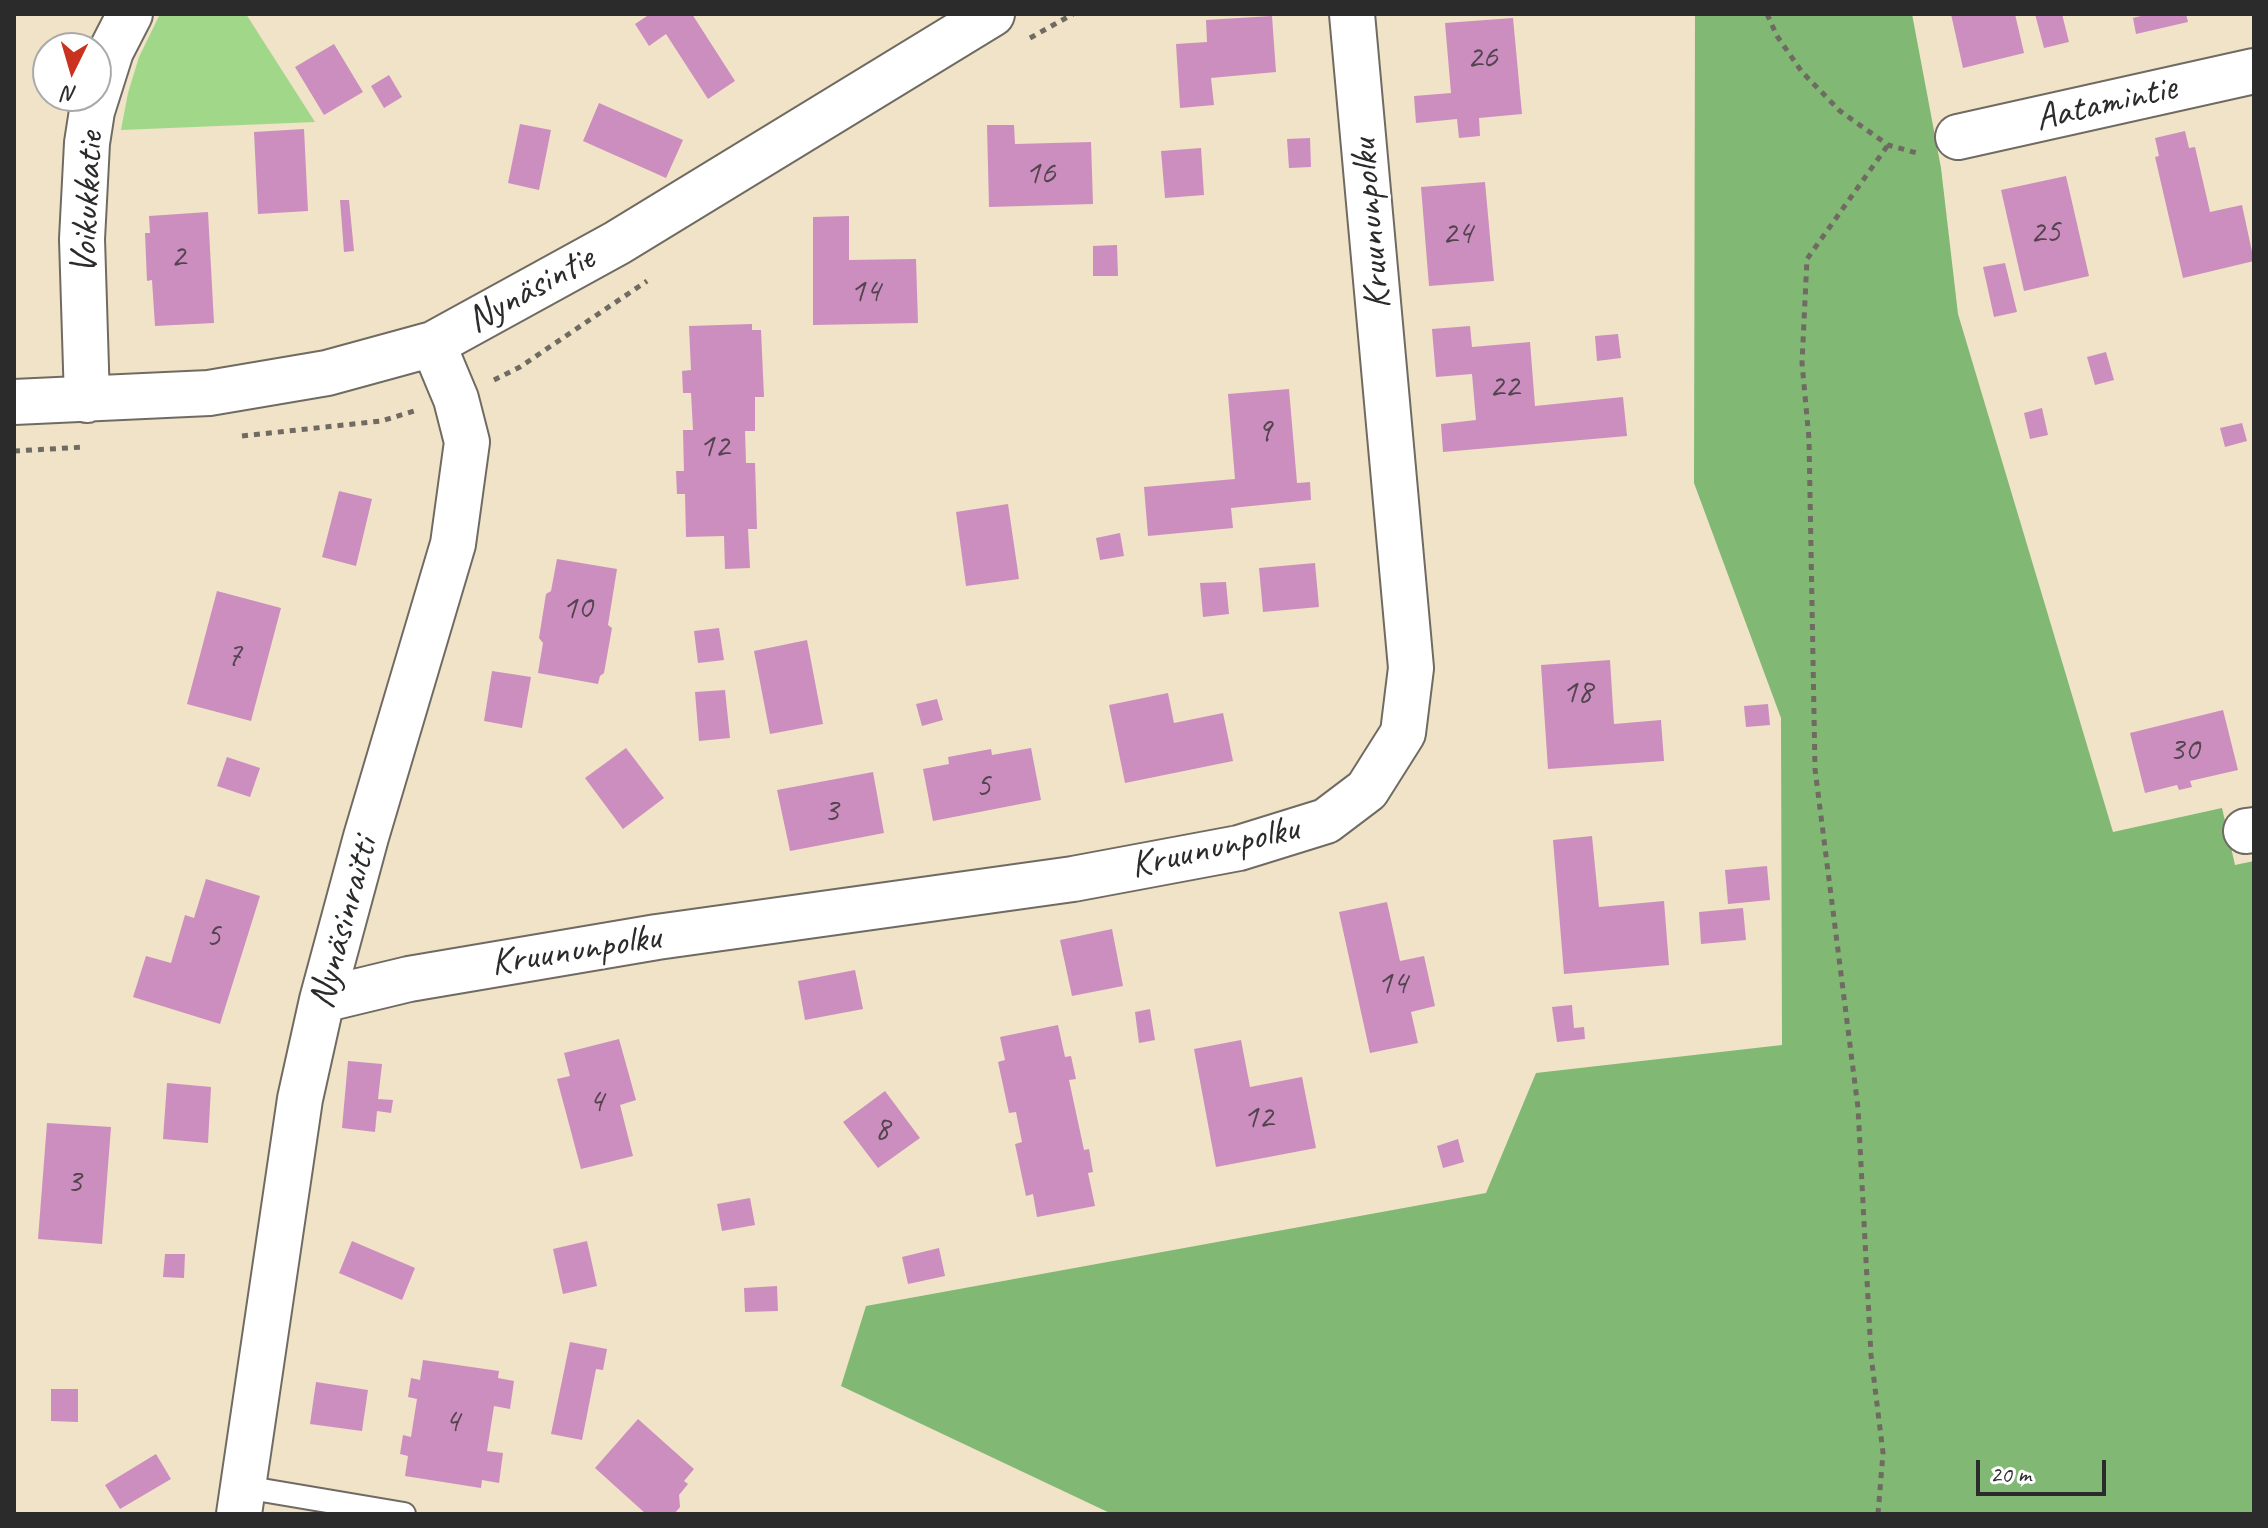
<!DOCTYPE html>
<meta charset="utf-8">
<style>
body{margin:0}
#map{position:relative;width:2268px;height:1528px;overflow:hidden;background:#f0e3c7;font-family:Caveat,sans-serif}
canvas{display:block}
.frame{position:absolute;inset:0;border:16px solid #2b2b2b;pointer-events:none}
.north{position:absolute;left:32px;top:32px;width:80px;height:80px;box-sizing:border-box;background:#fff;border:2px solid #aaa;border-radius:50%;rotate:185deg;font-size:22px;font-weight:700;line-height:32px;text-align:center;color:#2b2b2b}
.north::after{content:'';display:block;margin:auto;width:28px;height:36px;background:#c8321e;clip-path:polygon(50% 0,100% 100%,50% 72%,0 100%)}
.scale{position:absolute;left:1976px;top:1460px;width:130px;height:36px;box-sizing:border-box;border:4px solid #2b2b2b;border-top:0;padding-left:10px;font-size:24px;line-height:28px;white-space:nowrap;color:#2b2b2b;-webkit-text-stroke:6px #fff;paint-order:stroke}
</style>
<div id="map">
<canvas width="2268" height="1528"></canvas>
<div class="frame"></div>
<div class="north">N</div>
<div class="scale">20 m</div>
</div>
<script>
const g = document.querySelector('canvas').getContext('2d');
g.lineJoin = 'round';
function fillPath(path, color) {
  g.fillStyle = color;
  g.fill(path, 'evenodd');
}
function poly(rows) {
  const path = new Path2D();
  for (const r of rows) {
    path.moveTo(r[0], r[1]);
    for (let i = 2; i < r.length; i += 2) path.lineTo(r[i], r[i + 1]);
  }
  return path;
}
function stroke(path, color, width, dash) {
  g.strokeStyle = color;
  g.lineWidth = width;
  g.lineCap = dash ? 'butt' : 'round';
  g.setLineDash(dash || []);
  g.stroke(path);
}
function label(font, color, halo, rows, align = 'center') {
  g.font = font + ' Caveat,sans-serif';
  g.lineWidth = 6;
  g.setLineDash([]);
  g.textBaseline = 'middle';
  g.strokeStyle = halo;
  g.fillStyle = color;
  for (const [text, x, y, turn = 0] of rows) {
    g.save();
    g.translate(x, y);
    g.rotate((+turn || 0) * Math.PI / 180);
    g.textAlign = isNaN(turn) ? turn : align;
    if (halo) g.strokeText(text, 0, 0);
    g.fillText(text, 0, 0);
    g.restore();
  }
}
fillPath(poly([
 [160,14,246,14,315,122,121,130,128,93,139,57]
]), '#a1d788');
fillPath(poly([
 [1695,14,1912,14,1941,168,1958,314,2113,832,2222,808,2235,865,2254,861,2254,1514,1112,1514,841,1386,866,1306,1486,1193,1536,1073,1782,1045,1781,718,1694,483]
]), '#80b874');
fillPath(poly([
 [650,14,692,14,735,81,708,99,666,34,649,46,635,24],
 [1951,14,2015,14,2024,53,1963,68],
 [2035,14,2062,14,2069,42,2044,48],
 [2149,14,2186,14,2188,22,2136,34,2133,18],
 [1272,16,1276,72,1211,78,1214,105,1180,108,1176,44,1207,42,1206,20],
 [1513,18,1522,114,1479,118,1480,136,1459,138,1457,119,1416,123,1414,96,1451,93,1445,23],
 [334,44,363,92,324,115,295,67],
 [389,75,402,97,384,108,371,86],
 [599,103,683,140,666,178,583,141],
 [520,124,551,130,539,190,508,183],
 [987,125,1014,125,1015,144,1091,142,1093,204,989,207],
 [304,129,308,211,258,214,254,132],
 [2185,131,2189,148,2195,147,2210,212,2242,205,2254,261,2183,278,2155,157,2159,156,2155,138],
 [1310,138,1311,167,1289,168,1287,139],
 [1201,148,1204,195,1165,198,1161,151],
 [2066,176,2089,276,2024,291,2001,190],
 [1485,182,1494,281,1429,286,1421,187],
 [340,200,349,200,354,251,344,252],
 [208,212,214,323,155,326,152,280,147,281,145,233,150,233,149,216],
 [849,216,849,260,916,259,918,323,813,325,813,217],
 [1117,245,1118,276,1093,276,1093,246],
 [2005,263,2017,312,1994,317,1983,267],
 [752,324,752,330,761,330,764,397,755,397,755,431,745,431,746,463,755,463,757,529,748,529,750,568,725,569,724,536,686,537,685,494,677,494,676,471,684,471,683,430,693,430,691,393,683,393,682,371,691,370,689,326],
 [1470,326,1472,347,1530,342,1535,406,1623,397,1627,436,1443,452,1441,424,1476,420,1472,374,1436,377,1432,329],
 [1618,334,1621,358,1597,361,1595,336],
 [2106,352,2114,380,2095,385,2087,357],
 [1289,389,1297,483,1310,482,1311,500,1231,508,1233,528,1148,536,1144,487,1235,479,1228,394],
 [2042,408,2048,435,2030,439,2024,413],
 [2242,423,2247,441,2225,447,2220,428],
 [339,491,372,499,356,566,322,557],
 [1008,504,1019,579,966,586,956,512],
 [1120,533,1124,556,1100,560,1096,538],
 [557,559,617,569,608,625,612,628,604,673,600,676,598,684,538,673,543,643,539,638,546,594,551,591],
 [1315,563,1319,607,1263,612,1259,568],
 [1226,582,1229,614,1203,617,1200,583],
 [217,591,281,608,251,721,187,704],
 [719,628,724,660,698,663,694,631],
 [807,640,823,724,770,734,754,651],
 [1610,660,1614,724,1661,720,1664,761,1548,769,1541,665],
 [492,671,531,677,522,728,484,721],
 [725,690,730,738,699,741,695,692],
 [1168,693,1174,723,1223,713,1233,761,1125,783,1109,705],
 [937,699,943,720,922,726,916,704],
 [1768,704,1770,725,1746,727,1744,706],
 [2223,710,2238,770,2190,781,2192,787,2179,790,2177,785,2145,793,2130,733],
 [626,748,664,798,623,829,585,778],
 [1031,748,1041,800,933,821,923,769,949,764,948,757,991,749,992,755],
 [227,757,260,768,250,797,217,786],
 [873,772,884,833,790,851,777,790],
 [1592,836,1599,907,1664,901,1669,965,1564,974,1553,840],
 [1767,866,1770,900,1728,904,1725,870],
 [206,879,260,896,220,1024,133,997,146,956,171,963,185,915,194,918],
 [1387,902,1400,961,1424,956,1435,1006,1411,1012,1418,1043,1370,1053,1339,912],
 [1743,908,1746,940,1701,944,1699,912],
 [1112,929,1123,986,1072,996,1060,940],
 [855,970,863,1009,805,1020,798,981],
 [1572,1005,1574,1028,1584,1027,1585,1039,1557,1042,1552,1007],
 [1150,1009,1155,1040,1139,1043,1135,1012],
 [1058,1025,1065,1057,1071,1056,1076,1079,1069,1080,1084,1150,1089,1149,1093,1172,1088,1173,1095,1206,1037,1217,1033,1194,1026,1196,1015,1144,1022,1142,1016,1112,1009,1113,998,1062,1005,1060,1000,1037],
 [619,1039,636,1100,620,1105,633,1156,581,1169,557,1079,570,1076,564,1053],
 [1241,1040,1250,1087,1302,1077,1316,1148,1216,1167,1194,1049],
 [348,1061,382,1064,378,1099,393,1100,391,1113,377,1111,375,1132,342,1128],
 [167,1083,211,1087,208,1143,163,1139],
 [885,1091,920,1138,878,1168,843,1122],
 [47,1123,111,1127,102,1244,38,1239],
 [1458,1139,1464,1162,1443,1168,1437,1146],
 [750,1198,755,1225,722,1231,717,1204],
 [352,1241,415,1268,402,1300,339,1273],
 [587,1241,597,1286,563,1294,553,1249],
 [939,1248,945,1276,908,1284,902,1257],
 [165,1254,185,1254,184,1278,163,1277],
 [777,1286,778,1311,745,1312,744,1288],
 [570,1342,607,1349,603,1370,596,1369,582,1440,551,1434],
 [423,1360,499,1371,498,1378,514,1381,510,1409,494,1406,487,1451,503,1453,499,1483,482,1480,481,1488,405,1476,408,1456,400,1454,403,1435,411,1437,417,1399,408,1397,411,1378,420,1380],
 [316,1382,368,1390,362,1431,310,1424],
 [51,1389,78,1389,78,1422,51,1421],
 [638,1419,694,1469,684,1481,688,1484,679,1495,680,1507,675,1513,646,1514,595,1468],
 [156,1454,171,1479,120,1509,105,1485]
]), '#cc8ebf');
const service = poly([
 [244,1487,404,1514]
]);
const minor = poly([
 [1958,137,2254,71],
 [87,400,82,239,87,143,92,111,111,51,130,14],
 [14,402,209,393,327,373,433,344,617,243,992,14],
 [2246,831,2254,830],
 [322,1000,409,979,657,937,1073,879,1239,848,1326,821,1367,790,1403,733,1411,668,1352,14],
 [239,1514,300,1099,322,1000,366,837,453,544,467,442,456,399,433,344]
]);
stroke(service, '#706b62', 26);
stroke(minor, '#706b62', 48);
stroke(poly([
 [1767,14,1777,36,1802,72,1840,111,1888,145,1917,153],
 [1030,38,1073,14],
 [494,380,520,367,647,281],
 [242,436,381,421,414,411],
 [14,451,85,447],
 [1878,1514,1883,1453,1871,1355,1858,1108,1815,769,1809,439,1802,363,1807,259,1888,145]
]), '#706b62', 5, [6, 6]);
stroke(service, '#fff', 22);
stroke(minor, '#fff', 44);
label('34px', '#534450', null, [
 ["26",1482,58],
 ["16",1040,174],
 ["25",2045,233],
 ["24",1457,234],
 ["2",178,257],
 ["14",865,292],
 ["22",1504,387],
 ["9",1264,432],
 ["12",714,447],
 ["10",577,609],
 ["7",234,656],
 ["18",1577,693],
 ["30",2184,751],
 ["5",983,787],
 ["3",831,812],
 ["5",213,937],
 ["14",1392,984],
 ["4",596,1102],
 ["12",1258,1118],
 ["8",882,1130],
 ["3",74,1183],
 ["4",452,1422]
]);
label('38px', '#2b2b2b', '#fff', [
 ["Aatamintie",2106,104,-13],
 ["Voikukkatie",88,203,-87],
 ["Kruununpolku",1372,224,-95],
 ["Nynäsintie",531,290,-29],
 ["Kruununpolku",1215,848,-13],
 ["Nynäsinraitti",344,923,-75],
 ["Kruununpolku",576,951,-9]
]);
</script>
